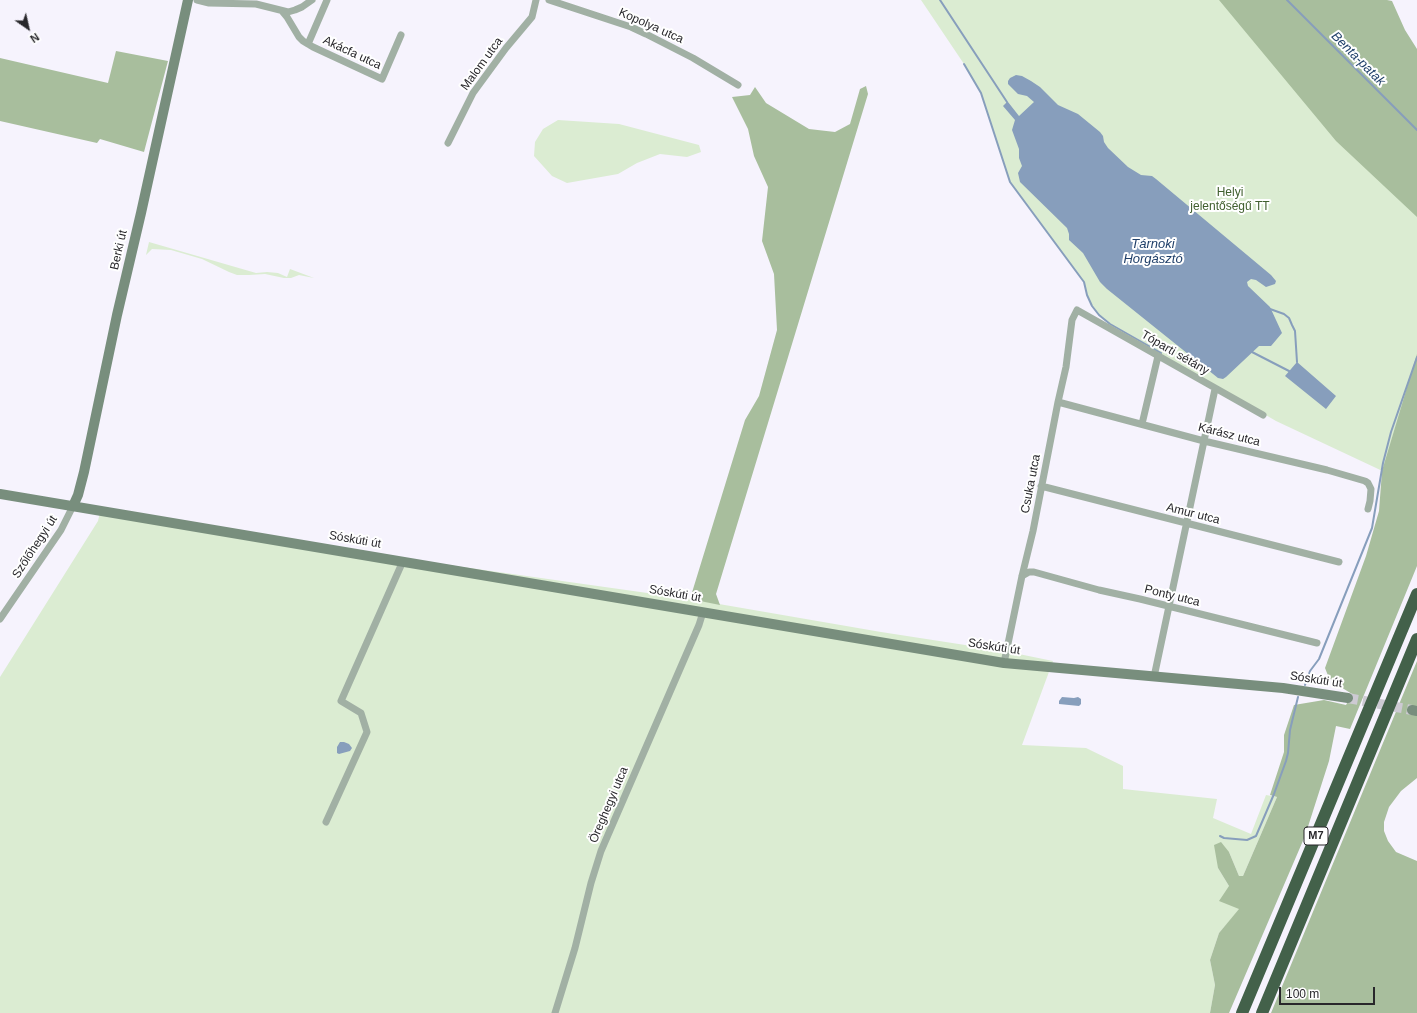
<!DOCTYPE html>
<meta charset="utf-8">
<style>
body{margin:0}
#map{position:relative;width:1417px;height:1013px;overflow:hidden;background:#f6f3fd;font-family:Arial,sans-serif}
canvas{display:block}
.north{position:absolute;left:8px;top:8px;width:40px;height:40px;-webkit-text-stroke:3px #fff;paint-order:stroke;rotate:146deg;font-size:11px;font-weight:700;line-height:16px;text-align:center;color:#28272b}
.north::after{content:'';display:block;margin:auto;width:14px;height:18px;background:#28272b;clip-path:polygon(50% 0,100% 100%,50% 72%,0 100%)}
.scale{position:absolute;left:1279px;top:987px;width:96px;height:18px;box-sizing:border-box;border:2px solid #28272b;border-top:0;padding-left:5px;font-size:12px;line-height:14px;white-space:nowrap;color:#28272b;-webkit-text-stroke:3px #fff;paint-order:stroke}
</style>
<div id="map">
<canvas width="1417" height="1013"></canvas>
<div class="north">N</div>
<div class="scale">100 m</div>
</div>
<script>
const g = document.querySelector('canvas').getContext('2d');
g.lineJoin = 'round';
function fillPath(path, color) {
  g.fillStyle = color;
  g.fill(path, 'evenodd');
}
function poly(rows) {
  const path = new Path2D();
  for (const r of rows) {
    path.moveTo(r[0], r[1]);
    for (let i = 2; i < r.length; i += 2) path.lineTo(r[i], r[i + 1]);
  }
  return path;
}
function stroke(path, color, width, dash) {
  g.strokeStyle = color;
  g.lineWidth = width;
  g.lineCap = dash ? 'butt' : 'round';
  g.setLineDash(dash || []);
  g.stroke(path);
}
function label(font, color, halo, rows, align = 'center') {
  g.font = font + ' Arial,sans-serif';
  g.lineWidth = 4;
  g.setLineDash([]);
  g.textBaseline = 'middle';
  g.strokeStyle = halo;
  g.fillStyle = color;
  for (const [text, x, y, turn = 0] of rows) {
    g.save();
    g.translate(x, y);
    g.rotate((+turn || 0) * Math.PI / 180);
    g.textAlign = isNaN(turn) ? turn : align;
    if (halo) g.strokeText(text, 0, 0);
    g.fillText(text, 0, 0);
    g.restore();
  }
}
fillPath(poly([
 [921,0,1268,0,1417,149,1417,417,1391,475,1276,421,1110,324,1099,315,1092,306,1087,295,1084,282,1081,278,1010,182,981,93,964,64],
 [558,120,619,124,699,145,701,152,687,157,660,154,637,163,618,174,567,183,552,176,534,156,535,142,543,129],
 [149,242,256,273,267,272,278,273,287,277,290,269,314,278,299,275,291,278,284,278,265,274,249,275,237,275,229,272,202,259,171,250,152,249,146,255],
 [101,508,413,560,690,599,881,632,1004,651,1053,661,1022,745,1086,748,1123,766,1123,789,1217,799,1213,818,1251,834,1266,795,1277,797,1243,876,1239,876,1229,852,1218,868,1229,886,1240,909,1219,933,1210,960,1215,985,1210,1013,0,1013,0,677,98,521]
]), '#dbecd2');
fillPath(poly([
 [1219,0,1387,0,1392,1,1405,30,1417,49,1417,217,1336,141],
 [116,51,168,61,144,152,100,139,97,143,0,121,0,58,108,83],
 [866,86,868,94,716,594,720,605,690,599,745,420,759,396,777,330,774,274,762,241,768,187,754,156,748,129,732,97,750,95,755,87,766,103,809,129,835,132,850,124,860,89],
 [1417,354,1417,566,1350,729,1336,726,1329,761,1305,836,1229,1013,1210,1013,1215,985,1210,960,1219,933,1239,909,1219,901,1229,886,1218,868,1214,845,1221,842,1229,852,1239,876,1243,876,1277,797,1270,795,1284,752,1284,735,1294,705,1324,700,1346,705,1352,694,1336,684,1329,678,1325,668,1366,556,1379,511,1382,471],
 [1417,661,1417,778,1401,791,1389,807,1384,822,1384,831,1388,841,1396,852,1417,861,1417,1013,1271,1013]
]), '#a8be9d');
fillPath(poly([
 [1016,75,1022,76,1031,81,1040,87,1058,105,1078,114,1100,132,1103,136,1104,142,1108,148,1128,167,1141,175,1152,176,1156,179,1271,275,1276,281,1275,284,1266,287,1256,280,1251,279,1247,282,1248,286,1270,307,1282,333,1271,346,1259,346,1226,377,1223,379,1218,378,1107,289,1100,282,1083,253,1069,240,1069,234,1067,228,1020,182,1018,173,1022,166,1019,158,1019,149,1012,130,1015,120,1003,106,1007,102,1008,102,1019,116,1034,102,1027,96,1018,94,1008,84,1008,81,1010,78],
 [1297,362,1336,396,1326,409,1285,376],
 [1062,697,1074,698,1078,697,1081,699,1081,704,1079,706,1059,704,1059,701],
 [340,742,344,742,349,744,352,748,350,751,339,754,337,753,337,747]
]), '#879ebc');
stroke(poly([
 [940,0,1007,102],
 [1287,0,1417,130],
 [964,64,981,93,1010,182,1081,278,1084,282,1087,295,1092,306,1099,315,1110,324,1161,353],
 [1270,309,1284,314,1289,318,1292,325,1295,331,1297,362],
 [1252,352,1289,371],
 [1305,685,1310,671,1319,659,1372,528,1383,463,1391,432,1417,357],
 [1220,836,1224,838,1247,840,1256,836,1274,794,1286,761,1288,753,1290,730,1298,697]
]), '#879ebc', 2);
stroke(poly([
 [1348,698,1412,710]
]), '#cdcad3', 10, [10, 5]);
stroke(poly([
 [197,0,209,3,256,4,288,12,295,10,302,7,312,0],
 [549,0,631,27,646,34,693,58,738,85],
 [282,11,287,17,299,37,303,41,313,47,382,79,401,35],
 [308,44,327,0],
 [448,143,473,93,506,48,532,17,536,0],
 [1058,402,1204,441,1327,470,1365,481,1368,483,1371,489,1370,501,1368,509],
 [1142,424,1158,356],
 [1041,486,1339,562],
 [1022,576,1029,572,1034,572,1099,590,1140,599,1317,643],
 [0,619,61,530,73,506],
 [1004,663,1022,576,1033,531,1058,402,1066,367,1072,320,1077,310,1263,415],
 [1154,677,1215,389],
 [326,822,367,732,361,713,341,701,403,561],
 [555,1013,575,948,591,883,601,851,699,625,703,612]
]), '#a1b0a4', 7);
stroke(poly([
 [0,494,1004,663,1283,688,1348,698],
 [73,506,78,495,84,472,117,315,141,213,188,0],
 [1412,710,1417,711]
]), '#788e7d', 10);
stroke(poly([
 [1242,1013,1417,594],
 [1262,1013,1417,639]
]), '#43614a', 12);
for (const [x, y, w] of [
 [1316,836,24]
]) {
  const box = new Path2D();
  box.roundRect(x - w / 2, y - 9, w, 18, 3);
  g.fillStyle = '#fff';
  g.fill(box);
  stroke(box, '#28272b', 1);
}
label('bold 11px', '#28272b', null, [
 ["M7",1316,836]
]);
label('12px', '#28272b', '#fff', [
 ["Kopolya utca",651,26,24],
 ["Akácfa utca",352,53,25],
 ["Malom utca",482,64,-54],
 ["Berki út",119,250,-77],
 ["Tóparti sétány",1175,353,30],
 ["Kárász utca",1229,435,14],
 ["Csuka utca",1031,484,-79],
 ["Amur utca",1193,514,14],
 ["Sóskúti út",355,540,10],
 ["Szőlőhegyi út",35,547,-57],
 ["Sóskúti út",675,594,10],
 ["Ponty utca",1172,596,14],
 ["Sóskúti út",994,647,9],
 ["Sóskúti út",1316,680,9],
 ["Öreghegyi utca",609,805,-67]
]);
label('12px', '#405f2f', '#fff', [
 ["Helyi",1230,193],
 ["jelentőségű TT",1230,207]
]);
label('italic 13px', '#1f3f69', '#fff', [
 ["Benta-patak",1358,59,45],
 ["Tárnoki",1153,244],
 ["Horgásztó",1153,259]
]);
</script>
